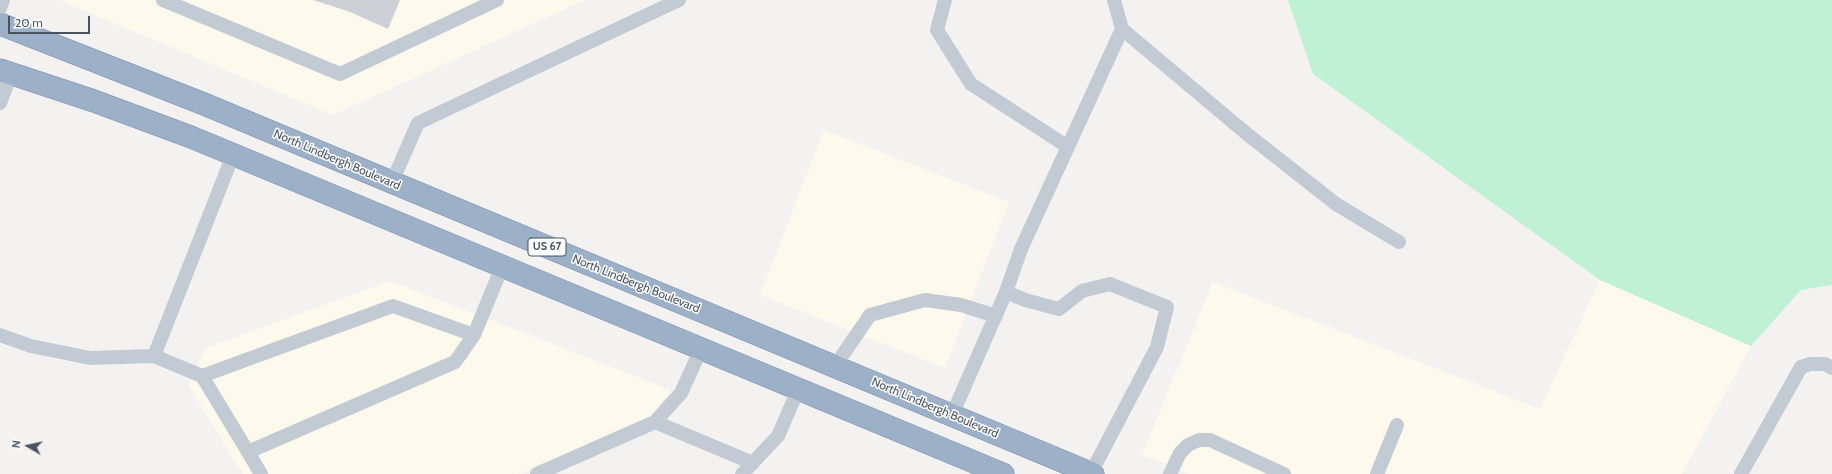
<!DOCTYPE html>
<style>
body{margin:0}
#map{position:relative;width:1832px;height:474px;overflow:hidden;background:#f4f2f1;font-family:Cabin,sans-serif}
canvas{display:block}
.north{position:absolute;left:8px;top:426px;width:40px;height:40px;-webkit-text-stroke:3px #fff;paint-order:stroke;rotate:279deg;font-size:11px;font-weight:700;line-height:16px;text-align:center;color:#485460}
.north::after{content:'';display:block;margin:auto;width:14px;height:18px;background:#485460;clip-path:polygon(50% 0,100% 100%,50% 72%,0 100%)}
.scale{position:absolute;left:8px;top:16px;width:82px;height:18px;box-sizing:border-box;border:2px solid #485460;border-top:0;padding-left:5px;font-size:12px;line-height:14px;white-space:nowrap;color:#485460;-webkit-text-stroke:3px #fff;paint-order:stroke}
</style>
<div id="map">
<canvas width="1832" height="474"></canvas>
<div class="north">N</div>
<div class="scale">20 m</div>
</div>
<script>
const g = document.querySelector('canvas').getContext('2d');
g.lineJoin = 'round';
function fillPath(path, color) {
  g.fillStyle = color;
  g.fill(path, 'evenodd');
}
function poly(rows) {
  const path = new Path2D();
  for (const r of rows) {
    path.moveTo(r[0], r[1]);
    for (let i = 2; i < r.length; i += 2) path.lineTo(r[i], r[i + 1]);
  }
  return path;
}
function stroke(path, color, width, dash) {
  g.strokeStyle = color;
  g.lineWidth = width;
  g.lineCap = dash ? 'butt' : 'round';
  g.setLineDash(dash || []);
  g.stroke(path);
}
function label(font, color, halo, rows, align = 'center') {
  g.font = font + ' Cabin,sans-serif';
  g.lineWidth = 3;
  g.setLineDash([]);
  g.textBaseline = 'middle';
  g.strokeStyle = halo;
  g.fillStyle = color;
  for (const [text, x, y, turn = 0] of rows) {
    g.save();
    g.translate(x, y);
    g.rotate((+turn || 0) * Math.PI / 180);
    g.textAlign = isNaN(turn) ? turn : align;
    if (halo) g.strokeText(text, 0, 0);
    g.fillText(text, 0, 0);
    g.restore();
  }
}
fillPath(poly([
 [59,0,585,0,333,115],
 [824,130,1009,202,945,368,760,295],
 [1600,280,1751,346,1682,474,1191,474,1142,455,1213,282,1540,409],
 [390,281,671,390,650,416,519,474,243,474,188,385,206,348]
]), '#fdf9ec');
fillPath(poly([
 [1288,0,1832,0,1832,285,1801,290,1751,346,1600,280,1313,74]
]), '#c0f1d5');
fillPath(poly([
 [313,0,400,0,388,29,350,12]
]), '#cdd0d7');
const trunk = poly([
 [0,24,204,104,1093,474],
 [0,70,94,101,191,137,1003,474]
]);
stroke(trunk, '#738cad', 23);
stroke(poly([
 [163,0,340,74,497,0],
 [945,0,937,30,971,84,1068,147],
 [0,8,3,0],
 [1122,29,1247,134,1336,204,1399,242],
 [0,103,11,74],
 [392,182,418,123,679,0],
 [1006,292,1025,300,1059,309,1082,291,1110,284,1167,307,1157,347,1091,473],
 [0,335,31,346,90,358,154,356,202,376],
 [154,356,233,155],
 [835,366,870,315,925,300,961,305,996,316],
 [952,415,1006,292,1021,249,1122,29,1114,0],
 [655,422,753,463],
 [248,452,202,376,393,306,474,335],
 [261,474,248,452,455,362,474,335,502,267],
 [537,474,655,422,681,393,701,349],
 [742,474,778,436,798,390],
 [1170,474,1180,453,1188,445,1199,440,1210,440,1284,474],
 [1377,474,1397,425],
 [1741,474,1801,367,1810,364,1825,364,1832,368]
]), '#c2cbd3', 14);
stroke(trunk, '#9cb0c8', 22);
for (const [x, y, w] of [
 [547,247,38]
]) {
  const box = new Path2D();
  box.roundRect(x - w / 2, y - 9, w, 18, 3);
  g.fillStyle = '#fff';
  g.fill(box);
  stroke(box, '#485460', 1);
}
label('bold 11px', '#485460', null, [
 ["US 67",547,247]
]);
label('12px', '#485460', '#fff', [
 ["North Lindbergh Boulevard",337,160,23],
 ["North Lindbergh Boulevard",636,284,22],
 ["North Lindbergh Boulevard",935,408,23]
]);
</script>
